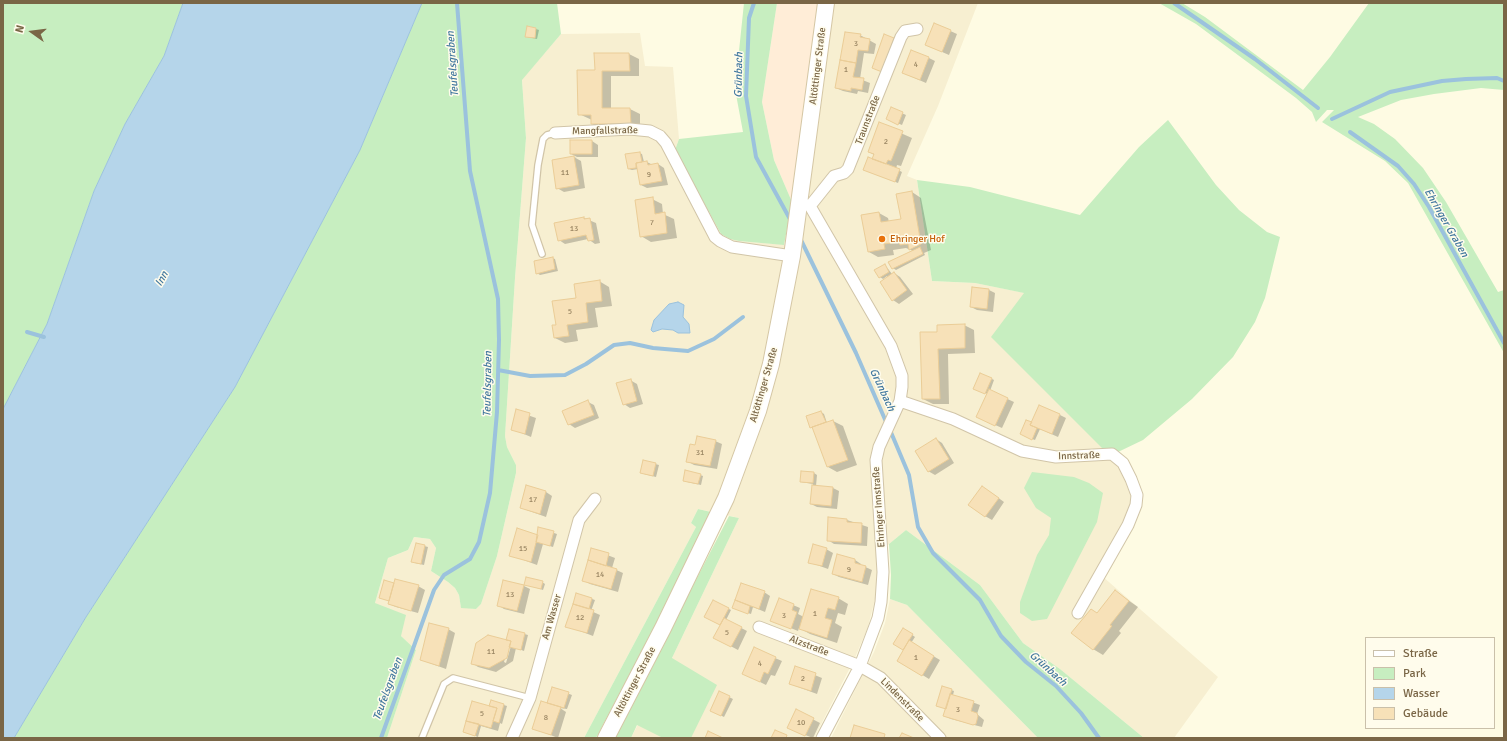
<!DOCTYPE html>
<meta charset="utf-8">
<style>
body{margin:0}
#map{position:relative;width:1507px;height:741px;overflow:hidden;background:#fefbe3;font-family:Signika,sans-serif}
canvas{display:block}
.frame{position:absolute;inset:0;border:4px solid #7a6646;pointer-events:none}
.legend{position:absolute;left:1365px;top:637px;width:130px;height:92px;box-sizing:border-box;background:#fffcec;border:1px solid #cac0aa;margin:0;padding:5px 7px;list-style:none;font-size:12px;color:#7a6646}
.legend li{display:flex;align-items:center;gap:8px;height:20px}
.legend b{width:20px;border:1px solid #cac0aa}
.north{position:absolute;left:12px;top:12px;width:40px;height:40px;-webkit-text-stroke:3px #fffcec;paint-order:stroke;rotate:284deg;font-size:11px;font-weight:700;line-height:16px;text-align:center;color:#7a6646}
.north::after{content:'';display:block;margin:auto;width:14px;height:18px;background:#7a6646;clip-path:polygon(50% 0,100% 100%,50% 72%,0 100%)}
</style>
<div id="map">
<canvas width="1507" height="741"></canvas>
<div class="frame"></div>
<ul class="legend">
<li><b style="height:5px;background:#fff"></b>Straße</li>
<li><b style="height:11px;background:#c7eec0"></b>Park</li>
<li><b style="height:11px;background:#b5d5ea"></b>Wasser</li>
<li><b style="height:11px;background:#f7e1b8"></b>Gebäude</li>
</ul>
<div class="north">N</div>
</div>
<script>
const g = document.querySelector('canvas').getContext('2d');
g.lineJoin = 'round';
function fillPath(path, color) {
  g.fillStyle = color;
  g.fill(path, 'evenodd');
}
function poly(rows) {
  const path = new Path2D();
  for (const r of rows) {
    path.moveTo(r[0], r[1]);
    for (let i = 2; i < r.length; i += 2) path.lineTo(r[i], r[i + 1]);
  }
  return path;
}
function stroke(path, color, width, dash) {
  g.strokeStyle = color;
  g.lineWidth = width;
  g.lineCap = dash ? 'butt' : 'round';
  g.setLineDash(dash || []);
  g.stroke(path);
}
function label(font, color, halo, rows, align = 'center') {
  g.font = font + ' Signika,sans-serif';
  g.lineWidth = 3;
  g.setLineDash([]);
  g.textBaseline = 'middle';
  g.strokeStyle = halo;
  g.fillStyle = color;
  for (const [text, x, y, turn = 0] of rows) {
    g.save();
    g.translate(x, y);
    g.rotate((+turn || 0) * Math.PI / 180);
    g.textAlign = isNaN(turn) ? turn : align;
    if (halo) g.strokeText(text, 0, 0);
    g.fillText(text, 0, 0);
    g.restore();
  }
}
fillPath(poly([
 [833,3,978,3,938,106,907,176,917,180,932,281,975,283,1025,293,1133,493,1134,506,1102,576,1218,677,1174,738,1144,738,1060,669,1023,643,980,585,906,530,876,555,877,572,876,595,868,627,854,660,814,738,631,738,672,658,739,518,698,509,691,523,696,527,584,738,387,738,416,650,401,636,375,603,388,558,408,550,414,537,430,539,436,548,431,571,448,582,455,588,459,595,461,607,476,609,481,604,497,556,516,473,516,465,507,447,505,436,515,278,526,138,522,79,561,34,640,33,645,66,673,67,679,139,675,150,721,234,739,241,801,246,825,77],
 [890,599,907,605,1038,738,831,738,874,652,885,623]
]), '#f7efd1');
fillPath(poly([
 [777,3,818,3,792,202,774,160,762,102]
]), '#ffedd7');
fillPath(poly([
 [3,3,183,3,164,56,125,124,94,191,47,324,3,409],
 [422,3,557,3,561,34,522,80,526,138,515,278,505,436,507,447,516,465,516,473,497,556,481,604,476,609,461,608,459,595,455,588,448,582,431,571,436,548,430,539,414,537,408,550,388,558,375,603,406,615,401,636,416,650,387,738,14,738,86,617,235,387,360,150],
 [744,3,777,3,762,102,774,160,792,202,784,245,739,241,730,239,721,234,675,150,679,139,743,132,735,89],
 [1159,3,1182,3,1205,17,1303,90,1330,57,1369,3,1504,3,1504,90,1481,88,1434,94,1401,100,1358,117,1374,124,1395,139,1423,168,1446,202,1498,292,1504,290,1504,353,1408,183,1385,161,1322,122,1334,110,1327,110,1316,122,1312,112,1296,98,1196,24],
 [1168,120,1216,185,1239,210,1267,232,1280,237,1265,298,1255,322,1233,357,1192,399,1143,440,1118,452,1106,452,991,337,1024,293,975,283,932,281,917,180,970,187,1080,215,1139,147],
 [1032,472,1074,477,1089,483,1103,493,1097,522,1047,619,1032,621,1020,613,1020,602,1037,555,1049,535,1051,518,1036,508,1024,488],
 [698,509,711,512,666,605,596,738,584,738,696,527,691,523],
 [729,516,739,518,672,658,717,685,691,738,663,738,637,725,631,738,614,738],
 [906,530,980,585,1023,643,1060,669,1144,738,1038,738,907,605,890,599,891,575,889,544]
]), '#c7eec0');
const water = poly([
 [183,3,422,3,360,150,235,387,86,617,14,738,3,738,3,409,47,324,94,191,125,124,164,56,183,3],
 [678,302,684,305,683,317,689,324,690,333,678,333,673,330,662,329,653,332,651,330,654,320,669,304,678,302]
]);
fillPath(water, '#b5d5ea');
stroke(water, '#9bc2dd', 1);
fillPath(poly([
 [935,24,957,34,949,55,926,45],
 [536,29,539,30,537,39,527,37],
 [860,35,876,44,874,54,864,53,860,79,870,83,868,93,858,91,857,94,843,91,836,88],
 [595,54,629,54,639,59,639,76,611,76,611,109,630,109,640,114,640,129,602,129,592,124,592,120,579,114,596,71],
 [929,58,935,61,926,83,903,73],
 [891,108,906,115,902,125,890,120],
 [880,124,912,138,901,166,897,165,896,169,902,172,898,183,867,171,874,155,869,152],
 [571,141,592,141,598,145,598,157,574,157,581,161,585,188,564,192,557,188,553,161,577,157,571,154],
 [639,153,642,154,644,162,647,162,653,165,658,164,664,168,668,185,647,188,641,185,638,169,632,170,629,169],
 [912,192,921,198,931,250,924,253,925,255,896,270,893,268,913,251,906,248,893,250,894,255,878,257,869,252,879,213,888,218,889,222,902,220],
 [652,199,662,204,663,214,674,219,677,238,651,242,641,236],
 [584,218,596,223,600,243,595,244,588,239,565,244,559,240],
 [552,258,555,259,558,271,540,275,537,273],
 [885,265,892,274,894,273,900,277,913,294,899,304,893,300,888,294,887,276,883,279,880,277],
 [599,281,609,287,612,306,595,308,598,327,576,330,578,341,565,343,555,338,557,326,577,299],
 [989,290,995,293,993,312,977,310,971,307],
 [964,325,974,330,975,353,948,354,949,404,933,404,923,399,938,333],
 [992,379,994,380,990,391,1014,402,1002,428,984,420,988,394,977,390],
 [630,380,637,384,643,404,630,408,624,404],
 [588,402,594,405,599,418,575,428,569,424],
 [516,411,536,418,531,437,512,429],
 [821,412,824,414,827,423,833,421,843,426,857,465,837,472,828,467,814,429,811,427],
 [1060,415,1066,418,1058,437,1040,429,1035,440,1024,436,1026,421,1032,424],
 [936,439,942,443,954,463,935,475,928,471],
 [715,441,722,444,717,469,694,465,687,461,696,446],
 [644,461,659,465,656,477,644,474],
 [814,473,817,475,816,486,833,488,839,491,837,509,817,507,811,504,813,484,801,482],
 [700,475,703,476,701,485,687,482],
 [989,491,1004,502,992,520,985,516],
 [546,492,552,496,546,517,521,508],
 [847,520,868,527,867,546,834,544,828,540],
 [539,528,557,534,553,547,543,544,537,565,510,555,538,536],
 [417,544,428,547,424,565,415,563],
 [592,549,615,558,612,568,623,573,618,592,590,584,583,580],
 [826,549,833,553,828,569,809,562],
 [838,555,855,560,861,564,861,565,872,570,868,585,839,577,833,574],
 [542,582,545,584,543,590,525,584],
 [395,584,418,586,425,590,418,613,396,607,389,604,390,601,380,598],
 [524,586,530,589,524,614,504,609,498,605],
 [1115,591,1138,607,1119,631,1121,633,1103,655,1093,649,1098,614],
 [764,592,770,596,765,612,753,607,751,614,736,609,739,603,736,600],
 [577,594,595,600,591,611,600,615,593,636,567,626],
 [838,598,848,604,845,615,838,613,835,623,842,627,837,643,810,634,799,628,798,631,771,620,779,599,800,608,798,614,804,617],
 [713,601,731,610,726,620,747,631,738,650,721,641,721,625,705,616],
 [448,629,455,633,446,669,421,660],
 [904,629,915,637,911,643,940,660,929,679,898,660,905,650,895,644],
 [510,630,528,635,524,651,516,648,513,661,496,672,478,667,472,663,507,641],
 [509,645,511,646,506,663,504,662],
 [775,658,782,661,775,676,771,675,766,685,744,674],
 [795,667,822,678,817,694,790,684],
 [553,688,572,695,567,709,560,708,566,712,558,738,533,728,548,704],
 [951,690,954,691,953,695,980,705,977,714,984,720,982,727,951,719,944,716],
 [719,692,733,699,724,717,714,712],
 [491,701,507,706,502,724,500,723,498,731,481,726,478,737,464,732,490,707],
 [797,711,820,723,813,738,795,731]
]), '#0003');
stroke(poly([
 [754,3,749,18,746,96,756,157,791,221],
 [1174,3,1255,59,1318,108],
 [1332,119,1390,92,1442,81,1466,79,1497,78,1504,81],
 [1350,132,1398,166,1414,184,1429,207,1504,343],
 [800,238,856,353,887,424],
 [27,332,44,337],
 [498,370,530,376,565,375,586,364,614,345,630,343,653,348,688,351,714,339,743,317],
 [890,430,909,475,918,527,933,553,980,600,1001,636,1026,662,1056,686,1081,713,1099,738],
 [381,738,434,590,444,575,470,559,479,542,490,493,497,412,499,340,498,299,470,171,457,3]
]), '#9bc2dd', 4);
const building = poly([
 [934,23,951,30,942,52,925,45,934,23],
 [527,26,536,28,535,38,525,37,527,26],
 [845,32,861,34,860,37,870,39,868,51,858,50,856,63,840,60,845,32],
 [884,34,894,38,882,72,872,68,884,34],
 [911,50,929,57,920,80,902,73,911,50],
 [594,53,629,53,630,71,602,71,602,108,630,108,631,124,591,124,591,115,578,115,577,70,595,70,594,53],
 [840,60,856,63,853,77,864,78,862,90,851,88,851,91,835,88,840,60],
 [891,107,903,112,898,125,886,119,891,107],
 [879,122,903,131,891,161,888,160,886,164,872,159,874,154,868,152,879,122],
 [570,140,592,140,592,154,570,154,570,140],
 [640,152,642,162,636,163,636,168,628,169,625,154,640,152],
 [574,156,579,185,556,189,552,160,574,156],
 [868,157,900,169,895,182,863,170,868,157],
 [647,161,648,165,658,163,662,181,640,185,636,163,647,161],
 [912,191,921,244,909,250,908,244,900,245,899,242,884,244,885,249,868,252,861,215,879,212,881,222,901,219,896,194,912,191],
 [653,197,655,214,665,212,667,233,640,237,635,200,653,197],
 [584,217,584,219,590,218,594,240,588,241,586,235,558,241,554,223,584,217],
 [920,247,923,254,892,269,888,262,920,247],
 [553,257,555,269,536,274,534,261,553,257],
 [885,264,889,272,879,278,874,270,885,264],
 [894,272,907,290,892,301,880,282,894,272],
 [600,280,602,301,586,303,588,322,567,325,569,336,554,338,552,325,556,325,552,301,576,298,574,284,600,280],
 [972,287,989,289,987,309,970,307,972,287],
 [965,324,965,348,938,349,940,399,922,399,920,332,937,332,937,325,965,324],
 [980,373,992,378,985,394,973,389,980,373],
 [631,379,637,401,623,405,616,383,631,379],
 [989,389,1008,398,995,426,976,417,989,389],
 [588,400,594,415,568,425,562,411,588,400],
 [1039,405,1060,414,1052,434,1030,425,1039,405],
 [516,409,530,413,525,434,511,430,516,409],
 [821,411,826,422,810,428,806,416,821,411],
 [833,420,848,460,827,467,812,427,833,420],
 [1026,420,1032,422,1030,425,1037,428,1032,440,1020,434,1026,420],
 [697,436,716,440,710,466,686,462,690,444,695,445,697,436],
 [936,438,949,459,928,472,915,451,936,438],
 [643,460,656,463,653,476,640,473,643,460],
 [685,470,701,474,698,484,683,481,685,470],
 [801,471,814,472,813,483,800,482,801,471],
 [526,485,546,491,540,514,520,508,526,485],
 [812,485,833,487,831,506,810,504,812,485],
 [982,486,999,498,985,517,968,505,982,486],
 [828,517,847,519,847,522,862,523,861,543,827,541,828,517],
 [538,527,554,531,550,546,536,542,538,527],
 [517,528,538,535,531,562,509,556,517,528],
 [416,543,425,545,421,564,411,562,416,543],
 [813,544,827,548,822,566,808,563,813,544],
 [591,548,609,553,606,566,588,560,591,548],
 [837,554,855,559,855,563,866,566,862,582,832,574,837,554],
 [588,560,617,569,611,589,582,581,588,560],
 [526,577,543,581,541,589,524,585,526,577],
 [395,579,419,585,411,611,388,604,395,579],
 [384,580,394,583,389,601,379,598,384,580],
 [503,580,524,585,517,611,497,606,503,580],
 [741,583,765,591,759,609,735,600,741,583],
 [811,589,839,597,835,610,828,608,825,618,832,620,827,638,799,629,811,589],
 [1115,590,1129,601,1110,625,1112,626,1093,650,1071,633,1091,609,1097,613,1115,590],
 [576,593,592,598,589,609,573,604,576,593],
 [779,598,794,604,792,610,797,612,791,629,770,621,779,598],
 [713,600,729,608,720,625,704,617,713,600],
 [735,600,750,606,748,614,732,608,735,600],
 [573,604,594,610,587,633,565,627,573,604],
 [724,618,742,627,731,647,713,638,724,618],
 [429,623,449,628,439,666,420,660,429,623],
 [903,628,913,634,903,650,893,644,903,628],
 [509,629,525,633,521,650,509,647,511,641,506,640,509,629],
 [488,635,511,641,507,658,489,668,471,664,476,643,488,635],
 [909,640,934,656,922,676,897,661,909,640],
 [754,647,776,657,768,674,764,672,760,682,742,674,754,647],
 [795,666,816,673,811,691,789,684,795,666],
 [942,686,952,689,946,709,936,706,942,686],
 [552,687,569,692,564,708,547,703,552,687],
 [719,691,730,696,721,716,710,711,719,691],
 [950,694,974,701,971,711,977,713,978,716,976,724,973,725,943,716,950,694],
 [491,700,504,704,499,723,493,721,497,708,489,706,491,700],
 [472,701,497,708,491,728,466,721,472,701],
 [541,701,561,707,551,735,532,729,541,701],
 [796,709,814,718,805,736,787,728,796,709],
 [466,721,479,724,475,736,463,732,466,721],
 [854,725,885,734,884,738,850,738,854,725],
 [775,730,787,735,786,738,771,738,775,730],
 [708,731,723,738,705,738,708,731],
 [902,733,914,738,899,738,902,733]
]);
fillPath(building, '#f7e1b8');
stroke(building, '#ebcd97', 1);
const service = poly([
 [542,254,532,225,538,165,543,139,547,135,555,133],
 [422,738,444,684,453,678,530,698]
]);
const minor = poly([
 [555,133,630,129,650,131,660,136,666,143,715,237,720,241,732,247,792,256],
 [800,203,810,206,891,346,902,376,902,387,900,401,879,447,876,460,883,572,881,602,878,618,860,666,822,738],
 [810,206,834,176,844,173,848,169,901,37,905,31,917,29],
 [900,401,953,419,1022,451,1056,457,1112,454,1123,463,1131,479,1137,495,1136,505,1128,525,1078,613],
 [759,627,860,666,881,678,940,738],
 [512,738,530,698,579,520,595,499]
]);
const secondary = poly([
 [606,738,663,628,726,498,758,411,771,364,792,256,826,3]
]);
stroke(service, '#d1c5a8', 8);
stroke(minor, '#d1c5a8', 13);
stroke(secondary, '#d5c7a5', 18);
stroke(service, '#fff', 5.5);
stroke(minor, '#fff', 11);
stroke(secondary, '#fff', 16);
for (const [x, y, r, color] of [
 [882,239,4,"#e8710a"]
]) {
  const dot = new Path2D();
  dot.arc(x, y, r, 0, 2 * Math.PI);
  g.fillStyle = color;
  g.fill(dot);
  stroke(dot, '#fffcec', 1.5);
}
label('8px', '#998562', null, [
 ["3",856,44],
 ["4",916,65],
 ["1",846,70],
 ["2",886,142],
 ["11",565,173],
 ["9",649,175],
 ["7",652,223],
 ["13",574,229],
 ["5",570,312],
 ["31",700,453],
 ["17",533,500],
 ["15",523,549],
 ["9",849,570],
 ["14",600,575],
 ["13",510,595],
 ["1",815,614],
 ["3",784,616],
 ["12",580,618],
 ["5",727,633],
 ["11",491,652],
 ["1",916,658],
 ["4",760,664],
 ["2",803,679],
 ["3",958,710],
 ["5",482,714],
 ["8",546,718],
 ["10",801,723]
]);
label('10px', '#7a6646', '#fffcec', [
 ["Altöttinger Straße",818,66,-83],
 ["Traunstraße",868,120,-69],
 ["Mangfallstraße",605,131,-1],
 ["Altöttinger Straße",764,385,-74],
 ["Innstraße",1079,456,-2],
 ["Ehringer Innstraße",879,507,-94],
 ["Am Wasser",552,617,-74],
 ["Alzstraße",809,646,21],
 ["Altöttinger Straße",635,682,-62],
 ["Lindenstraße",902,700,45]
]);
label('10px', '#c56008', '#fffcec', [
 ["Ehringer Hof",890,239]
], 'left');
label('italic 11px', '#42789f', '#fffcec', [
 ["Teufelsgraben",453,64,-94],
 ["Grünbach",739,75,-89],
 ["Ehringer Graben",1446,223,60],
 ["Inn",162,279,-61],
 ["Teufelsgraben",488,384,-89],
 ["Grünbach",882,390,65],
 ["Grünbach",1048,669,42],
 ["Teufelsgraben",388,689,-70]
]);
</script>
